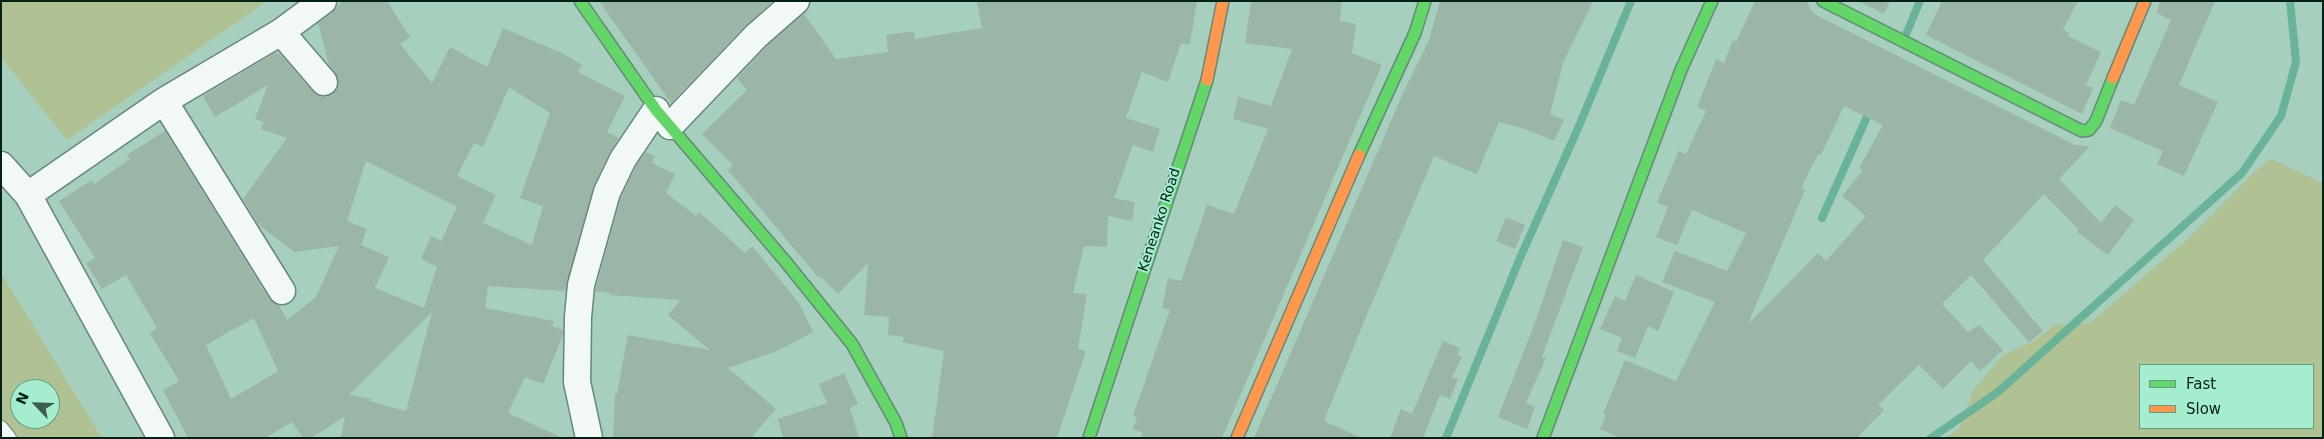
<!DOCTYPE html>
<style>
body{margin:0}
#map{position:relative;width:2324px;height:439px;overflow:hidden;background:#a7cfbe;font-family:"DejaVu Sans",sans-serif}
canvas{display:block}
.frame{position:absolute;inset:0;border:2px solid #032117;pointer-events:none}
.legend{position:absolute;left:2139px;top:364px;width:175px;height:65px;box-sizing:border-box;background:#a4edcf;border:1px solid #649b85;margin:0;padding:6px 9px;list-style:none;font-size:15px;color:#032117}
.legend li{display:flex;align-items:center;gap:10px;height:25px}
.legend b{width:25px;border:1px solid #649b85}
.north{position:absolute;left:10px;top:379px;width:50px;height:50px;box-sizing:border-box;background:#a4edcf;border:1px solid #649b85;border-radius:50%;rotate:294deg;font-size:14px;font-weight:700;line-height:20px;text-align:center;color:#032117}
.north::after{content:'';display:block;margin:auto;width:18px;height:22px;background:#3c5e51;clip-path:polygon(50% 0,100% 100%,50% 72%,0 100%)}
</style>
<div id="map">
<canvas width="2324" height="439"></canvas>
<div class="frame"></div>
<ul class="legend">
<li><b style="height:6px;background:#63d668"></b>Fast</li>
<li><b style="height:6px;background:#ff974d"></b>Slow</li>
</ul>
<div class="north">N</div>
</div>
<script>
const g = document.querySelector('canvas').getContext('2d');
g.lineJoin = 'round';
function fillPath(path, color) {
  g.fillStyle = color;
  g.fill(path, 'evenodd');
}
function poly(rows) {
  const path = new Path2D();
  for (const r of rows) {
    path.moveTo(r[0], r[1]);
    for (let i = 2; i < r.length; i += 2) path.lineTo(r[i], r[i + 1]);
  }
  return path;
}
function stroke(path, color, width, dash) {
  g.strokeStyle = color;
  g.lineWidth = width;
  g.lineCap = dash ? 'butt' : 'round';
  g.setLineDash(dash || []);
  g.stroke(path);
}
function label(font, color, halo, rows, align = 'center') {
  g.font = font + ' "DejaVu Sans",sans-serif';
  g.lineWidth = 4;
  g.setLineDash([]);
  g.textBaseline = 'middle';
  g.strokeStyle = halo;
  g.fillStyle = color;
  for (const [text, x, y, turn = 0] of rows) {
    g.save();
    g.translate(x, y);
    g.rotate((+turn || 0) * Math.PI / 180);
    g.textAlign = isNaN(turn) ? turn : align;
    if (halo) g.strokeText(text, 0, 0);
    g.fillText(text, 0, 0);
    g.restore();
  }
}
fillPath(poly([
 [1,1,267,1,67,140,1,57],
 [2271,159,2323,183,2323,438,1945,438,1959,429,1974,389,2003,355,2034,341,2055,325,2090,323,2193,234,2252,174],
 [2140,365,2313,365,2313,428,2140,428],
 [1,273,102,438,1,438],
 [20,389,50,389,50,419,20,419]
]), '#b0c193');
stroke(poly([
 [1907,32,1920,1],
 [1822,218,1871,108],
 [1446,438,1520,258,1579,126,1631,1],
 [1931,438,1998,392,2242,173,2281,116,2296,62,2290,1]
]), '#69b498', 8);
fillPath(poly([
 [342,1,387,1,410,37,400,44,432,83,450,47,487,67,503,28,564,54,582,65,578,72,625,96,607,132,619,138,610,152,593,188,565,291,488,286,485,308,554,321,552,326,563,330,563,335,543,384,525,377,508,413,563,438,341,438,345,416,311,438,303,438,292,422,265,438,188,438,163,390,179,381,150,333,157,328,126,275,102,289,86,263,95,258,59,201,92,180,94,184,130,159,127,155,165,131,269,299,279,305,287,320,316,297,339,246,294,252,259,225,243,199,287,138,261,129,264,122,255,119,268,85,215,117,203,96,275,53,281,55,313,92,320,96,327,97,333,94,338,86,339,79,329,65,318,23,332,13],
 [509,87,550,113,520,198,543,206,532,245,483,223,496,195,457,176,474,143,483,147],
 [366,161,457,207,441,241,431,236,421,259,437,267,424,308,375,288,389,257,361,245,367,229,347,221],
 [432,312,406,411,369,401,372,399,349,395],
 [254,318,278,371,231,399,206,345],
 [599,1,773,1,745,26,671,103],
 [977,1,1197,1,1190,44,1181,43,1168,82,1142,72,1126,118,1160,129,1153,152,1133,145,1114,198,1135,202,1132,221,1108,216,1107,247,1084,246,1073,293,1087,294,1078,349,1086,351,1057,438,932,438,944,351,902,342,904,337,888,335,889,317,864,315,868,263,838,294,820,276,819,278,728,170,733,165,702,134,747,90,737,78,766,47,804,14,836,59,888,52,886,35,914,31,915,39,982,28],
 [1251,1,1342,1,1340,21,1356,24,1352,53,1382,65,1222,438,1140,438,1143,433,1133,429,1137,417,1133,416,1170,310,1162,308,1168,278,1181,281,1207,205,1234,214,1268,129,1233,119,1238,97,1271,106,1292,49,1245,43],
 [1440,1,1593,1,1563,63,1550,114,1564,120,1554,141,1528,130,1499,122,1477,174,1434,156,1363,324,1324,421,1362,438,1254,438,1403,93,1429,40],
 [1755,1,1807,1,1810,9,1816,15,2075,145,2090,146,2059,179,2101,223,2115,205,2134,220,2108,255,2077,232,2079,230,2044,194,1983,260,2043,331,2029,342,1971,275,1942,304,1968,332,1979,325,2003,350,1980,371,1971,361,1943,389,1919,365,1878,405,1884,410,1857,438,1620,438,1600,429,1606,415,1603,414,1625,360,1676,381,1715,302,1662,282,1675,251,1727,271,1746,233,1692,210,1677,245,1656,237,1668,207,1657,202,1679,151,1686,154,1706,111,1697,107,1716,59,1724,63,1733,40,1736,42],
 [1844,106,1883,125,1859,168,1863,170,1842,196,1866,216,1826,261,1818,253,1748,324,1805,190,1801,188,1818,154,1821,155],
 [1858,1,1890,1,1884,14],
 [1942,1,2078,1,2063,30,2069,33,2068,36,2101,52,2086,85,2093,88,2082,114,1926,35],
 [2160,1,2215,1,2179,85,2218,102,2184,176,2157,164,2163,151,2110,128,2121,100,2134,105,2171,20,2157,13],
 [646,152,655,156,652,163,675,174,666,193,696,216,699,212,745,253,752,246,799,303,813,332,777,351,728,368,776,409,751,438,613,438,615,394,617,394,628,335,710,350,668,315,681,300,610,295,611,293,595,291,621,197,636,166],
 [1506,217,1525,225,1515,249,1496,241],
 [1563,240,1583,247,1542,357,1546,358,1526,403,1535,407,1527,429,1498,417,1536,320],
 [1636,275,1674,292,1658,331,1648,326,1635,358,1617,351,1622,338,1600,329,1615,296,1625,301],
 [1443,341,1460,348,1457,355,1462,357,1452,377,1458,379,1450,399,1440,395,1423,438,1390,438,1401,409,1412,414],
 [844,373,858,404,850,408,859,438,783,438,778,419,827,403,819,384]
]), '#9bb6a6');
const lane = poly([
 [1,428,9,438]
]);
const street = poly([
 [281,32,324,82],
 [164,101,282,291],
 [670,126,756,36,796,1],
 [1,165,28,195,161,438],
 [28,195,164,101,281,32,323,1],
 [589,438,577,382,578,317,581,285,607,192,623,159,656,110]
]);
const fast = poly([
 [580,1,656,110,785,261,852,344,896,423,901,438],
 [1823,1,2082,131,2089,130,2096,121,2113,78],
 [1359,155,1415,33,1425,1],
 [1089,438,1207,80],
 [1543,438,1681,70,1712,1]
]);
const slow = poly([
 [2113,78,2145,1],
 [1207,80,1223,1],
 [1237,438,1359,155]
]);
stroke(lane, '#66877a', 16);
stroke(street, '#66877a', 29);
stroke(fast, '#66877a', 14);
stroke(slow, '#66877a', 14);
stroke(lane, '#f2f8f5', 14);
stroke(street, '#f2f8f5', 26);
stroke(fast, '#63d668', 11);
stroke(slow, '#ff974d', 11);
label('14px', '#032117', '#a4edcf', [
 ["Keneanko Road",1160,220,-72]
]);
</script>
